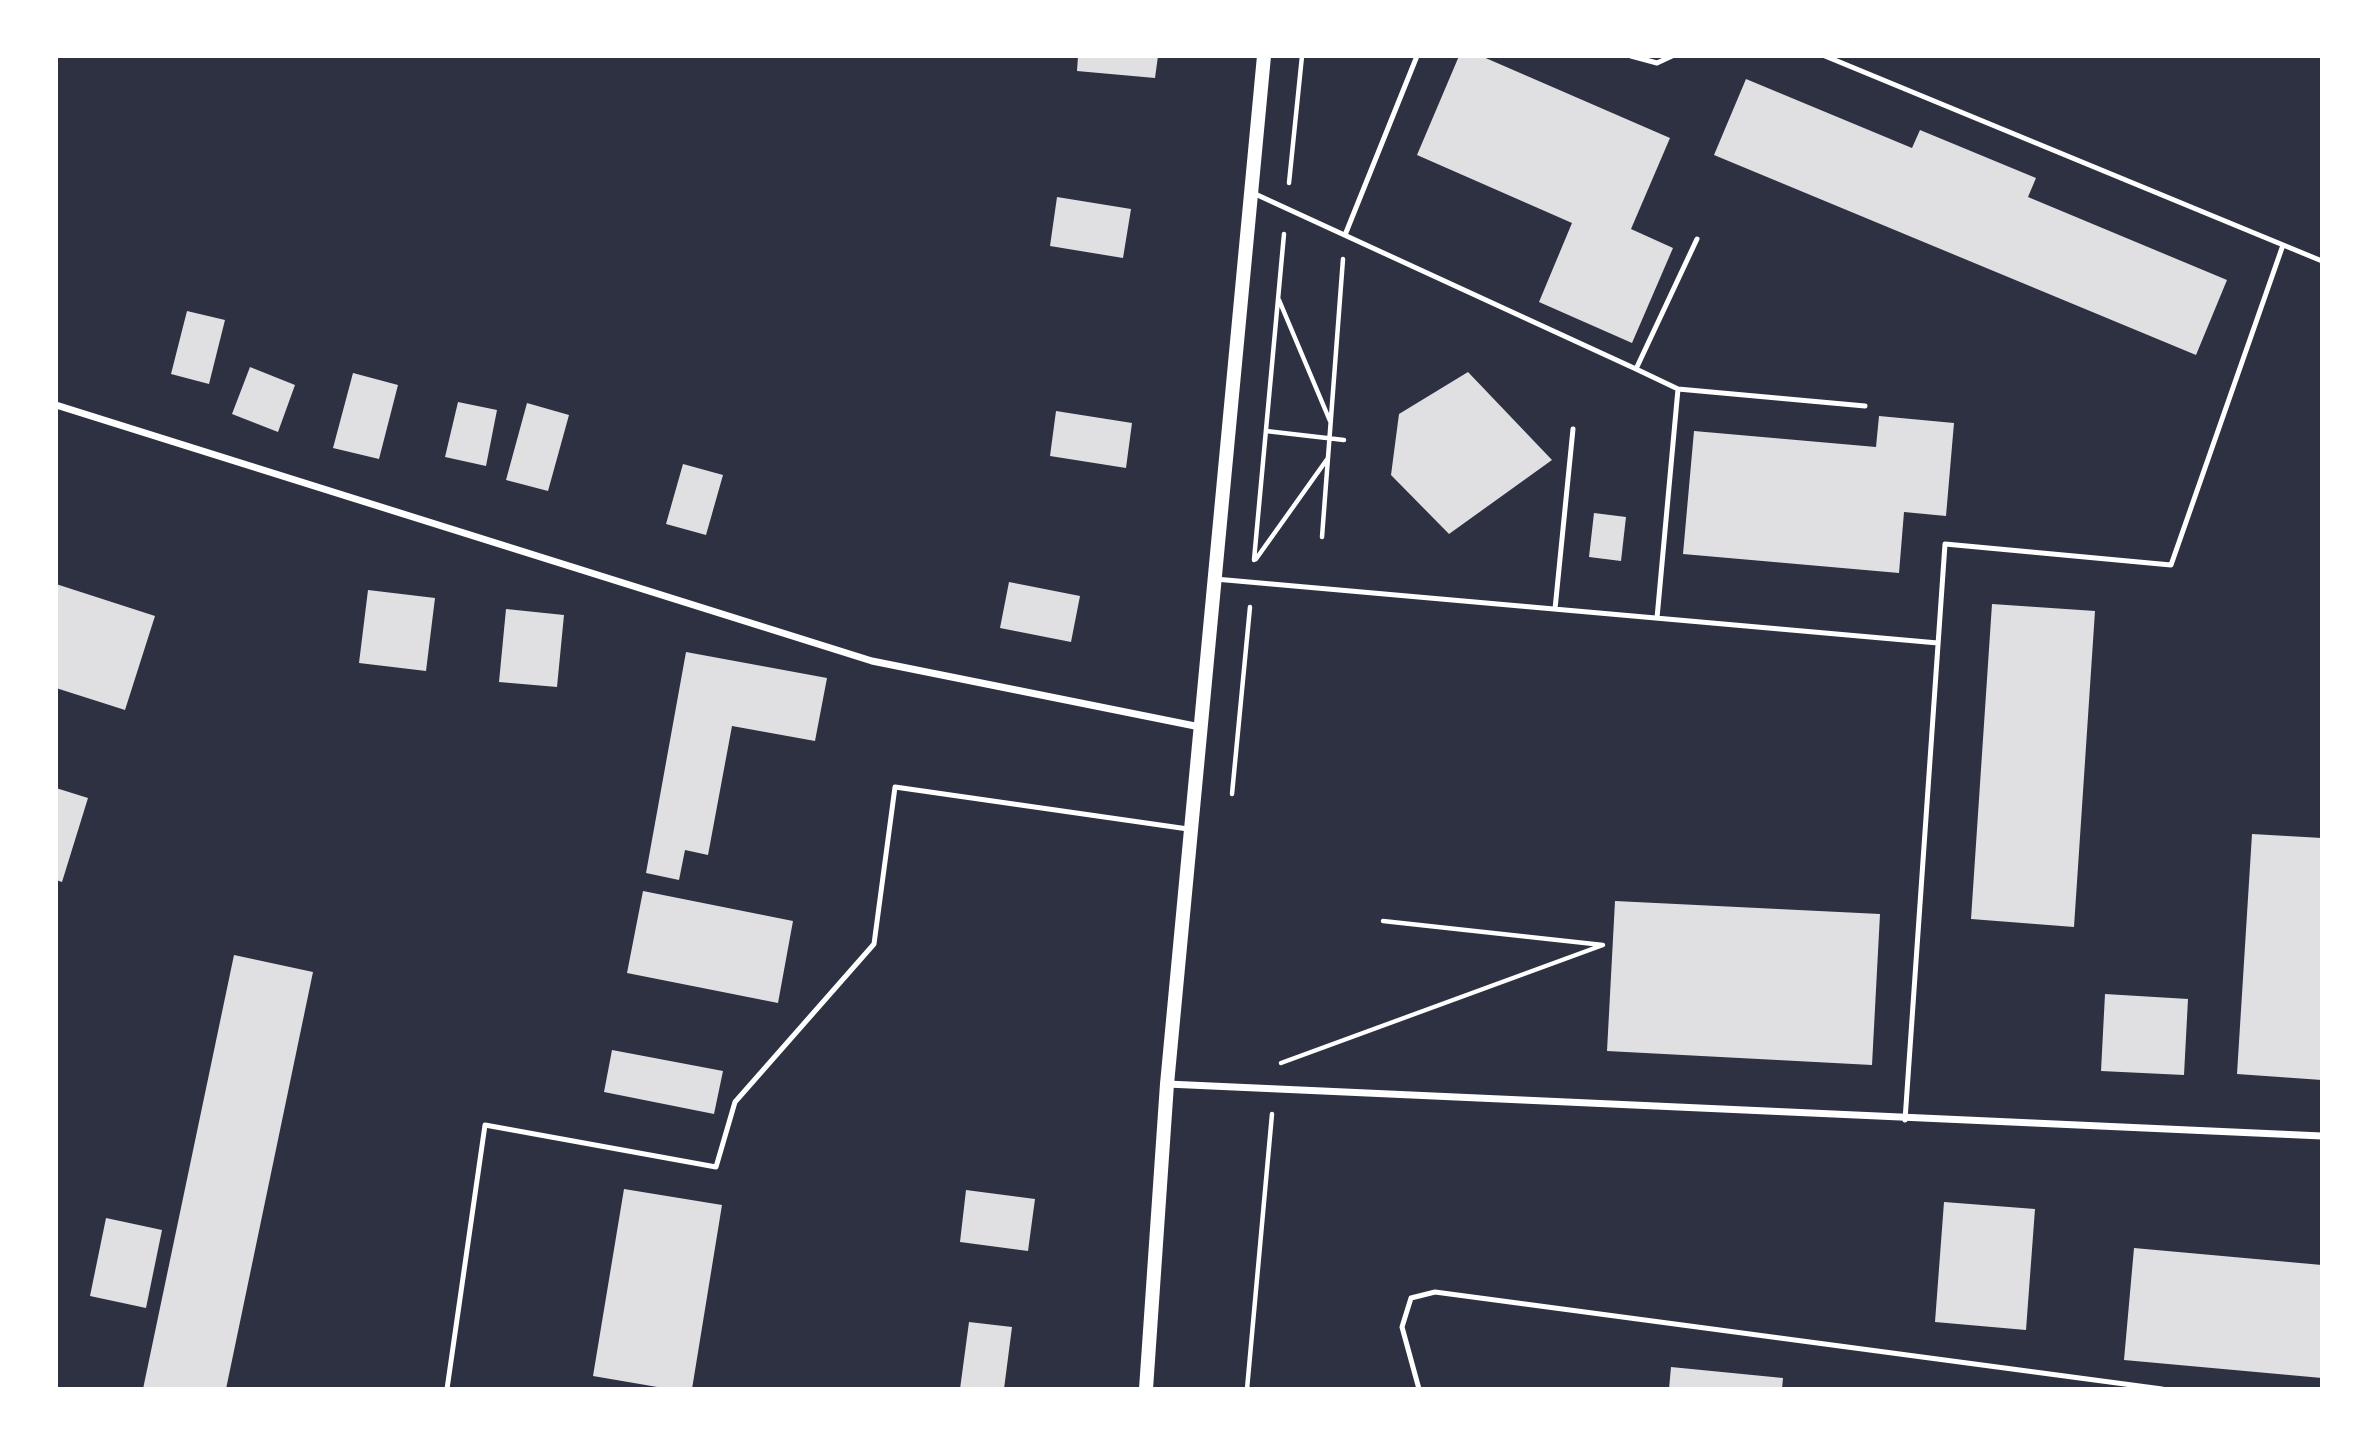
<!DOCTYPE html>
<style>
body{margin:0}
#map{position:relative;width:2378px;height:1445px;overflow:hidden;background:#2d3142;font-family:Lora,serif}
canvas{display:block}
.frame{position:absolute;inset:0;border:58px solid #fff;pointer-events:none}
</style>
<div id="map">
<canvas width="2378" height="1445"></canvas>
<div class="frame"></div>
</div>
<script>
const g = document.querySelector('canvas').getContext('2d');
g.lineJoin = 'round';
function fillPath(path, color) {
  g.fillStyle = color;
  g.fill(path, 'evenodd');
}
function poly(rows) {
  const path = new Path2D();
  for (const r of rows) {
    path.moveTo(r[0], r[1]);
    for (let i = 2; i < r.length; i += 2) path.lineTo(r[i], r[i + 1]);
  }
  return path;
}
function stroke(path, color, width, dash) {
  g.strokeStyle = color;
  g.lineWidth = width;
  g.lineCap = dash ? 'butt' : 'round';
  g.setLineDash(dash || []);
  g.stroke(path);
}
fillPath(poly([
 [1078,56,1158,56,1155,78,1077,71],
 [1459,56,1481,56,1670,138,1631,229,1673,248,1632,343,1539,302,1572,223,1417,155],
 [1746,79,1912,148,1920,130,2036,178,2028,197,2227,280,2196,355,1714,155],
 [1057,197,1131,209,1123,258,1050,246],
 [187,311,225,320,209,384,171,374],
 [250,367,295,385,278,432,232,414],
 [1468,372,1552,460,1449,534,1391,475,1399,414],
 [353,373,398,385,379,459,333,448],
 [458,402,497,410,486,466,445,457],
 [527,403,569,415,548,491,506,480],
 [1056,411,1132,423,1126,468,1050,456],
 [1879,416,1954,423,1946,516,1904,512,1899,573,1683,554,1694,431,1876,447],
 [683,464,723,475,706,535,666,524],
 [1594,513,1626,517,1621,561,1589,557],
 [1009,582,1080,596,1071,642,1000,628],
 [56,584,155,616,125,710,56,688],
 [368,590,435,598,426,671,359,663],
 [1992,604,2095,611,2074,927,1971,919],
 [506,609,564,615,557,687,499,682],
 [686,652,827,678,815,741,732,726,708,855,685,850,679,880,646,873],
 [56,788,88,798,62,882,56,880],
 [2252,834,2322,838,2322,1080,2237,1074],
 [643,891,793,921,778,1003,627,973],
 [1615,901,1880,914,1872,1065,1607,1051],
 [234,955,313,972,226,1389,143,1389],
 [2105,994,2188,999,2184,1075,2101,1071],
 [612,1050,723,1071,714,1114,604,1092],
 [624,1189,722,1205,692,1389,669,1389,593,1376],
 [966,1190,1035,1199,1028,1251,960,1242],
 [1944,1202,2035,1209,2026,1330,1935,1322],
 [106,1218,162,1230,146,1308,90,1296],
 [2134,1248,2322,1265,2322,1378,2124,1360],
 [969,1322,1012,1327,1004,1389,960,1389],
 [1671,1367,1783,1378,1782,1389,1669,1389]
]), '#e0e0e3');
stroke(poly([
 [1289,183,1302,56],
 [1279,300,1330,421],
 [1266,431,1344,440],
 [1322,537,1343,259],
 [1256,559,1328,458],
 [1254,560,1284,234],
 [1232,794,1250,607],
 [1281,1063,1603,945,1383,921],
 [1247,1389,1272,1114]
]), '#fff', 4.5);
stroke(poly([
 [1631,56,1657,63,1672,56],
 [1825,56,2322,261],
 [1253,193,1636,369,1697,239],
 [1345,235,1417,56],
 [1636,369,1678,389],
 [1215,579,1938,643],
 [1555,609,1573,429],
 [1657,618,1678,389,1865,406],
 [1905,1120,1945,544,2171,565,2283,245],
 [447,1389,485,1125,716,1167,735,1102,874,944,895,787,1188,829],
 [1419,1389,1402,1327,1411,1298,1435,1292,2162,1389]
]), '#fff', 5);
stroke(poly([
 [56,405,872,661,1200,727],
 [1167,1084,2322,1136]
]), '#fff', 7);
stroke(poly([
 [1146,1389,1167,1084,1264,56]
]), '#fff', 14);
</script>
